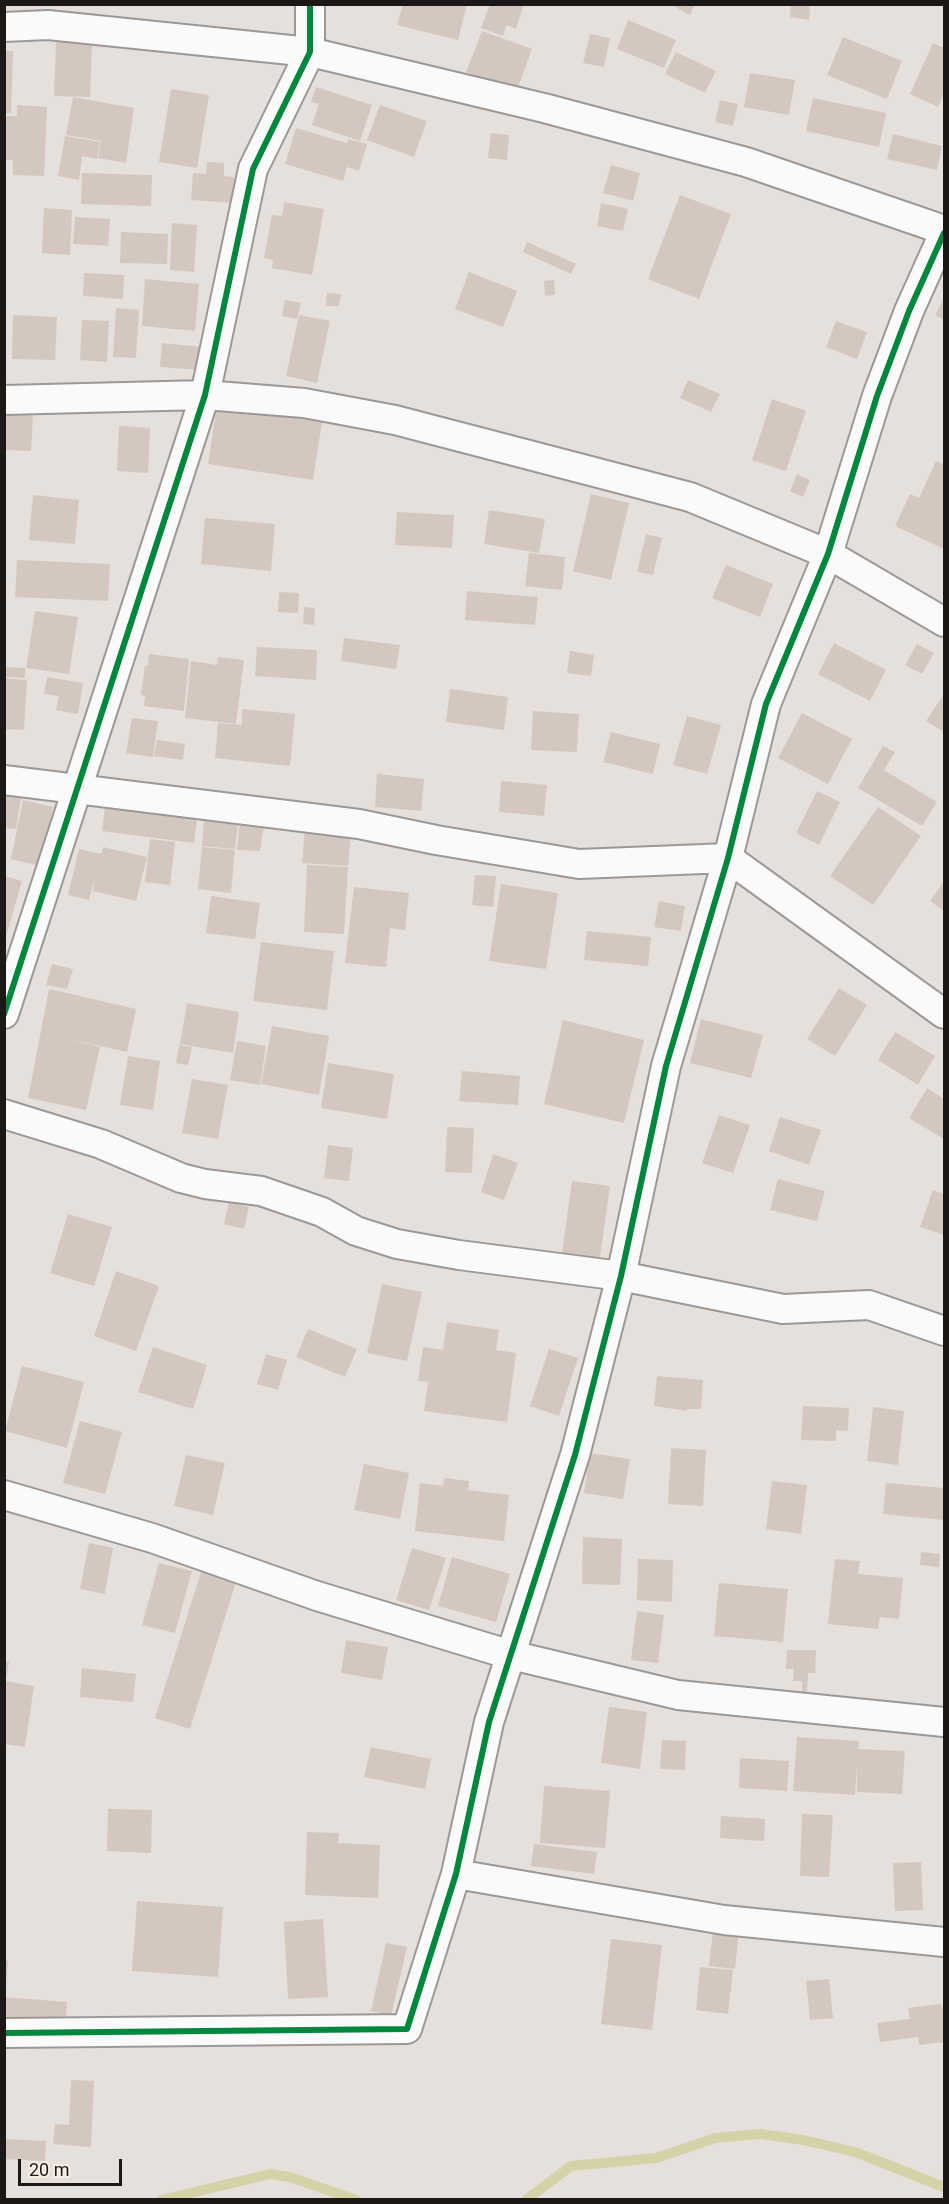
<!DOCTYPE html>
<style>
body{margin:0}
#map{position:relative;width:949px;height:2204px;overflow:hidden;background:#e5e0dc;font-family:Roboto,sans-serif}
canvas{display:block}
.frame{position:absolute;inset:0;border:6px solid #1b1815;pointer-events:none}
.scale{position:absolute;left:18px;top:2159px;width:104px;height:27px;box-sizing:border-box;border:3px solid #1b1815;border-top:0;padding-left:8px;font-size:18px;line-height:21px;white-space:nowrap;color:#1b1815;-webkit-text-stroke:4px #f6eee5;paint-order:stroke}
</style>
<div id="map">
<canvas width="949" height="2204"></canvas>
<div class="frame"></div>
<div class="scale">20 m</div>
</div>
<script>
const g = document.querySelector('canvas').getContext('2d');
g.lineJoin = 'round';
function poly(rows) {
  const path = new Path2D();
  for (const r of rows) {
    path.moveTo(r[0], r[1]);
    for (let i = 2; i < r.length; i += 2) path.lineTo(r[i], r[i + 1]);
  }
  return path;
}
function stroke(path, color, width, dash) {
  g.strokeStyle = color;
  g.lineWidth = width;
  g.lineCap = dash ? 'butt' : 'round';
  g.setLineDash(dash || []);
  g.stroke(path);
}
function fillPath(path, color) {
  g.fillStyle = color;
  g.fill(path, 'evenodd');
}
stroke(poly([
 [161,2200,270,2174,290,2177,356,2200],
 [526,2200,571,2166,656,2158,715,2138,760,2134,803,2140,855,2152,944,2187]
]), '#d6d2a8', 10);
fillPath(poly([
 [403,4,467,4,458,40,397,25],
 [490,4,524,4,516,29,507,25,503,36,481,28],
 [670,4,695,4,690,15],
 [791,4,810,5,809,20,790,17],
 [628,20,676,40,664,68,617,49],
 [482,31,532,49,517,90,466,72],
 [590,34,610,38,604,67,583,63],
 [843,37,902,61,887,99,827,75],
 [56,42,92,43,90,97,54,96],
 [933,43,944,48,944,92,938,107,910,94],
 [4,51,13,51,11,113,4,113],
 [676,52,716,71,705,93,665,74],
 [750,73,795,80,789,115,744,107],
 [316,87,372,105,360,141,312,125,319,104,311,102],
 [171,89,209,95,197,168,159,162],
 [73,97,134,108,126,163,98,158,101,141,66,135],
 [813,98,886,113,879,147,806,131],
 [720,100,738,104,733,126,715,122],
 [17,105,47,107,44,176,13,175,13,160,4,160,4,116,17,116],
 [380,105,427,121,414,157,367,140],
 [296,128,347,143,348,139,367,144,359,171,347,167,343,181,285,164],
 [491,133,509,135,507,160,488,158],
 [893,134,942,146,937,170,887,159],
 [65,136,100,142,97,159,82,156,79,180,58,176],
 [207,162,224,163,224,176,234,177,233,203,191,200,193,173,206,174],
 [611,165,640,173,633,201,603,193],
 [82,173,152,175,151,206,81,204],
 [680,195,731,214,699,299,648,279],
 [284,202,324,209,312,275,272,268,273,260,264,258,272,215,282,216],
 [601,203,628,209,623,231,597,226],
 [44,208,72,210,70,255,42,253],
 [75,217,110,219,108,246,73,244],
 [172,223,197,225,194,272,170,270],
 [121,232,168,234,167,264,120,263],
 [527,242,576,264,571,274,523,252],
 [469,272,517,291,503,327,455,309],
 [84,273,124,275,123,299,83,296],
 [145,279,199,284,195,331,142,326],
 [554,280,555,295,545,296,544,281],
 [327,293,341,294,339,306,326,306],
 [944,298,944,320,935,315],
 [285,300,301,303,297,319,282,316],
 [116,308,139,310,136,358,113,357],
 [13,315,57,317,55,360,12,359],
 [299,315,330,321,317,383,286,376],
 [82,320,109,321,107,362,80,360],
 [836,321,867,332,857,359,826,347],
 [162,343,203,347,201,370,160,367],
 [688,380,720,394,711,412,680,398],
 [772,399,806,411,786,471,752,460],
 [217,405,322,422,313,480,208,464],
 [4,413,33,415,31,451,4,450],
 [119,426,150,428,148,473,117,471],
 [936,461,944,465,944,549,895,526,910,494,919,498],
 [797,474,810,480,803,497,790,491],
 [591,494,629,503,611,580,573,571],
 [33,495,79,500,75,544,29,540],
 [489,510,545,519,539,553,484,544],
 [397,512,454,515,452,548,395,545],
 [205,518,275,524,271,571,201,564],
 [646,534,662,538,653,575,637,572],
 [529,553,565,557,562,590,525,586],
 [17,560,110,564,108,601,15,597],
 [726,565,773,584,760,617,712,598],
 [467,591,538,597,535,625,465,620],
 [279,592,299,593,298,613,278,612],
 [304,607,315,608,314,625,303,624],
 [35,611,78,617,69,674,26,668],
 [344,638,400,645,396,669,341,661],
 [834,643,886,670,870,701,818,674],
 [917,644,934,653,922,674,905,665],
 [257,647,317,650,316,680,255,676],
 [570,651,594,655,591,676,567,673],
 [149,654,189,659,184,711,144,706,145,696,141,695,145,665,148,666],
 [218,657,244,660,236,724,185,718,191,661,217,665],
 [4,667,25,668,25,678,4,677],
 [47,677,83,683,78,714,56,710,59,696,44,694],
 [4,678,27,680,24,730,4,729],
 [450,689,508,697,504,730,446,722],
 [942,697,944,699,944,732,926,721],
 [242,709,295,714,290,766,215,758,218,723,242,725],
 [533,711,579,714,577,752,531,750],
 [802,713,852,739,828,784,778,758],
 [687,716,721,725,707,774,673,765],
 [132,718,158,721,153,757,126,753],
 [611,732,660,744,653,774,603,762],
 [157,740,185,744,183,760,154,756],
 [883,746,895,752,884,770,937,802,922,826,858,788],
 [377,774,424,779,421,811,375,807],
 [501,781,547,785,544,816,499,812],
 [817,791,840,802,819,845,796,833],
 [4,796,21,798,16,829,4,828],
 [23,800,53,807,40,866,11,859],
 [105,807,197,819,194,843,102,831],
 [878,807,921,836,873,905,830,876],
 [204,819,238,822,235,849,202,846],
 [240,822,264,824,260,851,237,850],
 [305,828,351,832,348,866,302,863],
 [150,839,175,842,170,885,145,882],
 [103,847,147,857,136,901,93,891,94,880,89,900,68,895,79,849,101,854],
 [202,847,235,850,231,893,198,889],
 [307,865,348,867,344,934,304,932],
 [475,875,496,876,493,907,472,905],
 [4,876,22,881,5,940,4,940],
 [944,881,944,911,930,901],
 [501,884,558,893,546,969,489,961],
 [354,887,409,893,405,930,390,928,386,967,345,963],
 [211,896,260,903,255,939,206,933],
 [659,901,685,906,681,931,654,927],
 [587,931,651,937,648,966,584,960],
 [261,942,334,951,327,1010,253,1001],
 [52,964,73,969,67,989,46,985],
 [839,988,867,1005,835,1056,807,1039],
 [49,989,136,1009,127,1052,69,1039,100,1047,86,1110,28,1098],
 [187,1003,239,1012,233,1053,180,1044],
 [701,1019,763,1035,751,1078,690,1063],
 [563,1020,644,1040,624,1123,544,1104],
 [272,1026,329,1036,319,1095,261,1084],
 [895,1032,935,1056,918,1085,878,1060],
 [237,1041,266,1046,260,1085,230,1080],
 [179,1045,192,1047,188,1065,176,1063],
 [128,1056,160,1061,153,1110,120,1105],
 [328,1063,394,1074,387,1119,321,1108],
 [462,1071,520,1076,518,1105,459,1101],
 [192,1079,228,1085,218,1139,182,1133],
 [927,1088,944,1099,944,1139,909,1118],
 [719,1115,750,1125,733,1173,702,1163],
 [780,1117,821,1130,809,1165,769,1151],
 [447,1127,474,1128,472,1173,445,1172],
 [328,1145,353,1148,349,1181,324,1178],
 [493,1154,518,1163,504,1200,481,1192],
 [778,1179,825,1191,817,1221,770,1210],
 [572,1181,610,1186,599,1265,561,1261],
 [933,1190,944,1194,944,1235,920,1227],
 [229,1202,249,1207,244,1229,224,1224],
 [68,1214,112,1227,94,1286,50,1273],
 [116,1271,159,1286,136,1351,94,1336],
 [382,1284,422,1292,407,1361,367,1353],
 [447,1322,499,1330,496,1350,516,1353,507,1422,424,1411,428,1382,418,1381,423,1347,443,1350],
 [308,1329,357,1349,345,1377,296,1357],
 [153,1347,207,1365,193,1409,138,1392],
 [549,1349,578,1358,559,1416,530,1406],
 [266,1354,287,1360,278,1390,257,1384],
 [22,1366,84,1382,67,1448,5,1431],
 [657,1376,703,1380,701,1409,687,1409,687,1411,654,1406],
 [803,1406,849,1408,848,1431,836,1430,836,1441,801,1440],
 [873,1407,904,1411,898,1465,867,1461],
 [80,1421,122,1432,105,1494,63,1483],
 [671,1448,706,1450,703,1506,668,1504],
 [590,1453,630,1459,623,1499,584,1493],
 [186,1455,225,1463,213,1515,174,1506],
 [364,1464,409,1473,400,1519,354,1510],
 [444,1478,469,1481,468,1490,509,1495,504,1541,415,1531,420,1483,443,1486],
 [772,1481,807,1485,801,1534,766,1529],
 [886,1483,944,1488,944,1520,883,1514],
 [583,1537,622,1539,620,1585,582,1584],
 [89,1543,113,1548,105,1594,80,1589],
 [412,1548,446,1558,429,1610,396,1600],
 [921,1552,940,1554,939,1567,920,1565],
 [452,1557,510,1574,496,1622,438,1606],
 [638,1559,673,1560,672,1602,637,1600],
 [835,1559,860,1561,858,1574,903,1578,899,1619,880,1617,878,1629,828,1624],
 [159,1563,192,1571,175,1633,142,1625],
 [201,1572,236,1582,190,1729,155,1718],
 [719,1583,788,1589,783,1642,714,1636],
 [637,1611,664,1615,658,1663,631,1660],
 [346,1640,388,1647,382,1680,341,1673],
 [787,1650,816,1650,815,1673,808,1673,807,1695,802,1695,802,1681,793,1681,794,1669,786,1669],
 [4,1661,9,1662,6,1679,4,1679],
 [82,1668,136,1674,133,1702,80,1697],
 [4,1681,34,1686,25,1747,4,1744],
 [609,1707,647,1712,640,1769,601,1763],
 [797,1737,859,1741,858,1749,905,1751,902,1794,857,1792,857,1765,855,1795,793,1791],
 [662,1740,686,1741,685,1770,660,1769],
 [371,1747,431,1759,425,1789,364,1777],
 [740,1758,789,1761,787,1791,739,1788],
 [544,1786,610,1791,605,1848,540,1843],
 [108,1809,152,1810,151,1853,107,1851],
 [802,1814,833,1815,829,1877,800,1876],
 [721,1816,765,1819,764,1841,720,1838],
 [307,1832,339,1833,338,1843,380,1845,378,1898,305,1895],
 [534,1844,597,1852,594,1874,531,1866],
 [921,1862,923,1910,895,1911,893,1863],
 [137,1901,223,1907,218,1977,132,1971],
 [323,1919,328,1997,288,1999,284,1922],
 [713,1931,739,1933,735,1969,709,1966],
 [611,1939,662,1945,652,2030,601,2024],
 [386,1943,407,1947,391,2016,371,2011],
 [4,1960,8,1961,6,1986,4,1986],
 [700,1967,733,1970,728,2014,696,2010],
 [829,1979,833,2018,810,2020,806,1981],
 [4,1997,67,2002,65,2031,4,2027],
 [941,2004,941,2007,944,2007,944,2042,919,2045,918,2037,880,2042,877,2023,910,2019,908,2008],
 [71,2080,94,2081,91,2147,53,2144,55,2124,69,2125],
 [4,2139,46,2141,45,2161,4,2159]
]), '#d4c7bf');
const minor = poly([
 [4,27,48,25,310,52,544,108,746,162,944,230],
 [4,400,205,395,304,403,395,420,690,497,828,554,944,622],
 [4,780,359,824,436,840,579,864,728,858,944,1014],
 [4,1014,205,395,253,169,310,52,310,4],
 [4,1114,101,1144,181,1178,205,1184,261,1191,322,1212,356,1231,397,1244,459,1255,621,1276,783,1309,869,1305,944,1331],
 [4,1495,152,1538,317,1596,511,1655,678,1695,944,1722],
 [456,1874,724,1920,944,1942],
 [4,2033,407,2029,456,1874,489,1722,575,1455,621,1276,666,1066,728,858,766,704,828,554,877,396,909,311,944,233]
]);
stroke(minor, '#9c9896', 32);
stroke(minor, '#fbfafa', 28);
stroke(poly([
 [4,1014,205,395,253,169,310,52,310,4],
 [4,2033,407,2029,456,1874,489,1722,575,1455,621,1276,666,1066,728,858,766,704,828,554,877,396,909,311,944,233]
]), '#00873e', 6);
</script>
